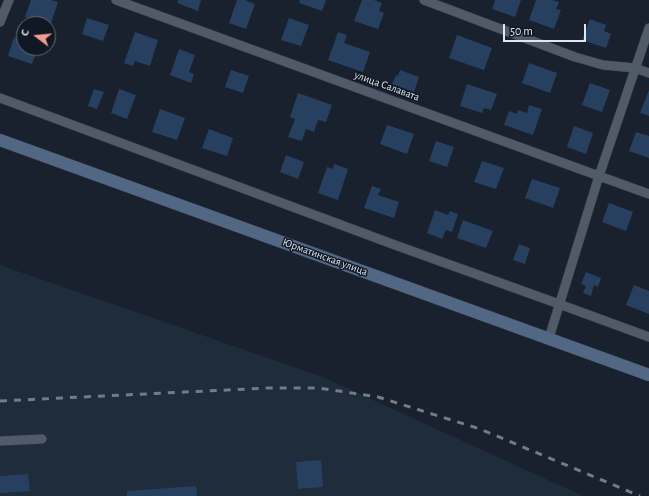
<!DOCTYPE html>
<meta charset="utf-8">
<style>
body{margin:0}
#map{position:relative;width:649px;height:496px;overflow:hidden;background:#18212d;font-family:"Alegreya Sans",sans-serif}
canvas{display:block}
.north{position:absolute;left:16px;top:16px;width:40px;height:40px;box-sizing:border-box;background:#0f1823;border:1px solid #636a75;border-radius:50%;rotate:286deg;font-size:11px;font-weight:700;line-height:16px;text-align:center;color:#e0e6ef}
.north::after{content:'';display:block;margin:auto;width:14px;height:18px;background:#f59c90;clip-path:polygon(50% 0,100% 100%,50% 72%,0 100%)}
.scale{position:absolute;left:503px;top:24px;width:83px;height:18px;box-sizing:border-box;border:2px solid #e0e6ef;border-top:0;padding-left:5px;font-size:12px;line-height:14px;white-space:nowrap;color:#e0e6ef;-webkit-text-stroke:3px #0f1823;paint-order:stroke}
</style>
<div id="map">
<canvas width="649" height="496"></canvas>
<div class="north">С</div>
<div class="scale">50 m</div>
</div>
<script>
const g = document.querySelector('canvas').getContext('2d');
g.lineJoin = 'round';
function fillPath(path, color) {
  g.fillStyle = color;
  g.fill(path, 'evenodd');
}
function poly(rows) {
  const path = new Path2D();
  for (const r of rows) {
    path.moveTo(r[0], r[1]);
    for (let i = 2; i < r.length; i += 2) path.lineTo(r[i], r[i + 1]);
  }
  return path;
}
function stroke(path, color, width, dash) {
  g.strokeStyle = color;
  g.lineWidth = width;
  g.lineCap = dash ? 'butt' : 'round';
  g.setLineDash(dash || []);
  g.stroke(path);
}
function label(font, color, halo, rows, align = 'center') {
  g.font = font + ' "Alegreya Sans",sans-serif';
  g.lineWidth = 3;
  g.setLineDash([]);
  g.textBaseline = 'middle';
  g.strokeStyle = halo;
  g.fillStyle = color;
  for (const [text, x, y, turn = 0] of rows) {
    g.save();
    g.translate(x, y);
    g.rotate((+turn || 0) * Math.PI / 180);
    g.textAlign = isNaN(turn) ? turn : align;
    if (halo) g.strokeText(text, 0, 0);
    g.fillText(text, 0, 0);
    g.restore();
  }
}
fillPath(poly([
 [0,265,323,377,583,496,0,496]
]), '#1e2c3c');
fillPath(poly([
 [31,0,51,0,58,2,50,26,48,25,48,24,44,24,25,17],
 [178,0,201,0,198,11,177,3],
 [237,0,245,0,255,4,246,29,229,23],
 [300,0,326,0,322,11,299,3],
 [362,0,374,0,382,3,379,11,384,13,378,29,354,21],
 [495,0,521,0,515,17,492,9],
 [536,0,552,0,559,2,556,9,561,10,554,29,529,20],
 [87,18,109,25,103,41,82,34],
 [289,18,309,25,301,46,281,40],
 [590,19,606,25,604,31,611,34,606,48,582,40],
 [135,32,158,40,150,66,135,61,133,66,124,63],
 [338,32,347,35,344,43,370,52,363,72,328,60],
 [457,35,492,48,484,70,449,58],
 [14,37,24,41,24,48,38,48,32,64,8,56],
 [179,49,195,55,189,72,194,74,191,83,170,75],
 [529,63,557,73,550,93,522,83],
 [231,70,249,76,243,93,225,87],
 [400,70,419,77,414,92,392,84,396,75,398,76],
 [590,83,610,90,602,112,582,105],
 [467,84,497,94,491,110,484,108,482,113,460,106],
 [94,89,104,92,97,109,88,106],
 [119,89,136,95,127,119,111,113],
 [649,90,649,116,640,113],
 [298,93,332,105,326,122,318,120,314,132,306,129,302,141,288,137,295,119,290,117],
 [529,105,542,109,533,135,504,125,509,111,517,114,518,110,527,113],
 [160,109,185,118,177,140,152,132],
 [387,125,414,134,407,154,380,144],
 [574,126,593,133,586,154,567,147],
 [209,129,233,138,227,156,202,148],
 [636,132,649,136,649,158,629,151],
 [436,141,454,147,447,167,429,161],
 [286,155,304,162,298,179,280,172],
 [482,161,504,168,496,189,474,182],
 [334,164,348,169,338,200,318,193,327,167,333,169],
 [532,179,560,188,553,208,525,198],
 [372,186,381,189,378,195,399,202,394,218,364,208],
 [609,203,633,212,626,231,602,222],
 [435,210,448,215,450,211,458,214,452,232,446,230,442,239,427,233],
 [463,220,493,231,486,248,457,238],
 [519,244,530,248,525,264,513,260],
 [586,272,601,278,598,287,594,285,591,296,583,293,586,286,581,284],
 [634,285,649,291,649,314,626,305],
 [321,460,323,487,298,489,296,462],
 [28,474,30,491,0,493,0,476],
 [196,486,197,496,127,496,127,491]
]), '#27405f');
const street = poly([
 [116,0,599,176,649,194],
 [424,0,575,57,603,65,635,68,649,73],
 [0,22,9,0],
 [0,98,395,245,559,304,649,337],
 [549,338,599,176,649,28],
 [0,441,42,439]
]);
const secondary = poly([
 [0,140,649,375]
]);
stroke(street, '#343b45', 10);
stroke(secondary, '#343b45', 13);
stroke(street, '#505a68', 9);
stroke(secondary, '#516784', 12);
stroke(poly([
 [0,401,268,388,319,388,378,397,480,429,640,496]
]), '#737b86', 3, [7, 7]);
label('11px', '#e0e6ef', '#0f1823', [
 ["улица Салавата",387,86,20],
 ["Юрматинская улица",325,257,20]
]);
</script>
